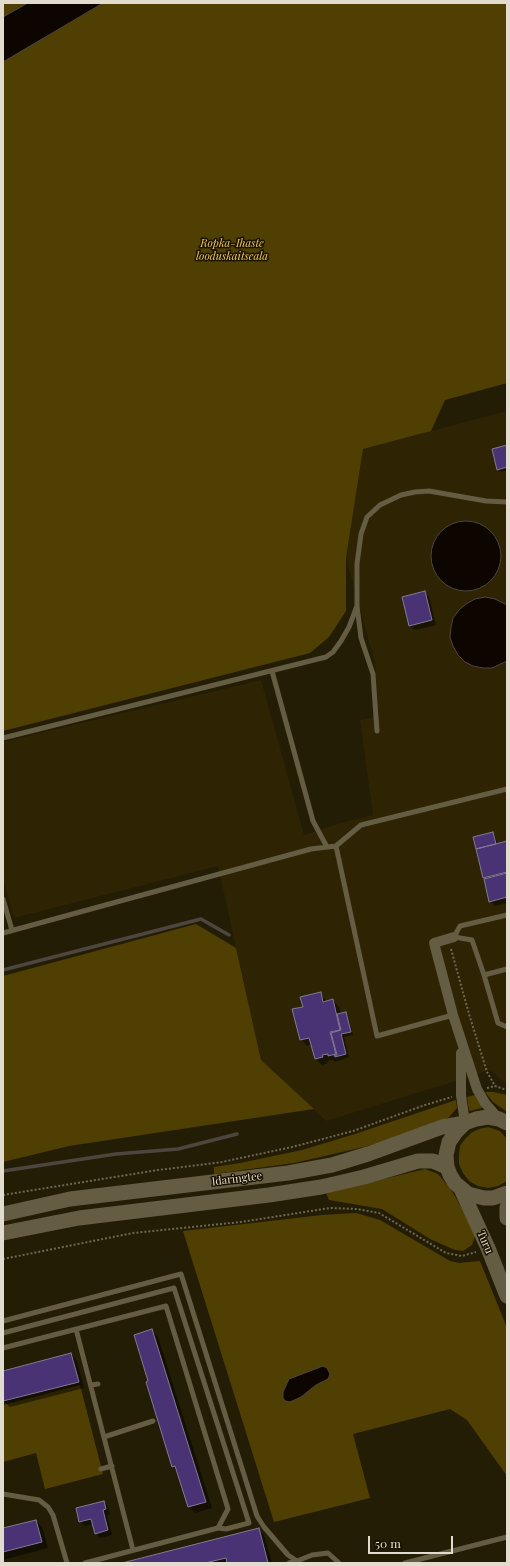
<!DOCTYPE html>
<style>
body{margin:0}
#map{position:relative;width:510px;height:1566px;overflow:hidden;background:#241d05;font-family:"Playfair Display",serif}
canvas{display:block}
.frame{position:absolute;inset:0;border:4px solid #e1dcce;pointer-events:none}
.scale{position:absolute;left:368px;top:1536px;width:85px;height:18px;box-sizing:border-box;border:2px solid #e1dcce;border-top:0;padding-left:5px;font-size:12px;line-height:14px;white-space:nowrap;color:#e1dcce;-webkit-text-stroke:3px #1b1300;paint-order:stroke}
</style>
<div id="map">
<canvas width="510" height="1566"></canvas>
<div class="frame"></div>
<div class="scale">50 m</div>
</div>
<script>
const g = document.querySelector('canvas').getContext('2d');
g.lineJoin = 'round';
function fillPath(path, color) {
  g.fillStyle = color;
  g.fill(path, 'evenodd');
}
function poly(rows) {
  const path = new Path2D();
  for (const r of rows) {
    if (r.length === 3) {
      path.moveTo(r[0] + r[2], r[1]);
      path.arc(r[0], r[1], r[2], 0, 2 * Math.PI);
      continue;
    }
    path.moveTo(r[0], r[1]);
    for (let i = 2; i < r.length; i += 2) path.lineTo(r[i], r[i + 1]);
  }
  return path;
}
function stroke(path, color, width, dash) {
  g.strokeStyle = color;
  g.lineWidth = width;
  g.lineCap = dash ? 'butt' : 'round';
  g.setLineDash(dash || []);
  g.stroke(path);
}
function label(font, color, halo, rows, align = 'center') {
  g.font = font + ' "Playfair Display",serif';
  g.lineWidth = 3;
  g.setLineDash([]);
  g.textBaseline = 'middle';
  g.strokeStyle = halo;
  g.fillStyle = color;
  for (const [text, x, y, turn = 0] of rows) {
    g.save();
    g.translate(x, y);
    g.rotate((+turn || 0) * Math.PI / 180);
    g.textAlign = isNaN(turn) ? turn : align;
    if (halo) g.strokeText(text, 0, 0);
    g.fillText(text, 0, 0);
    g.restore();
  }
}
fillPath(poly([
 [507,411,507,1083,502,1081,491,1070,326,1121,261,1060,218,866,14,918,3,879,3,742,261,680,304,835,340,823,373,815,360,720,379,716,375,663,346,558,363,449]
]), '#2e2404');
fillPath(poly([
 [3,3,28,3,22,6,46,37,103,3,507,3,507,383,445,400,431,431,363,449,346,558,346,611,329,637,310,653,3,731],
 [196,924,236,948,261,1060,314,1109,69,1146,3,1162,3,976],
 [485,1092,493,1092,507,1095,507,1112,493,1102],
 [475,1095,483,1106,482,1108,470,1111,469,1110,467,1097],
 [456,1100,457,1108,448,1118,412,1132,364,1147,294,1163,214,1174,214,1167,240,1163,302,1150,355,1134],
 [488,1127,500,1131,507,1139,507,1181,498,1186,488,1188,478,1186,469,1181,463,1173,459,1164,459,1155,460,1146,465,1139,471,1133,479,1129],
 [425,1169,438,1174,452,1191,476,1233,472,1245,463,1251,455,1250,430,1239,382,1209,329,1200,326,1193],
 [356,1213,380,1220,450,1261,459,1263,480,1261,507,1328,507,1476,467,1420,450,1409,353,1434,370,1498,274,1522,183,1231,322,1215],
 [80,1385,103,1474,45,1489,36,1453,3,1462,3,1405]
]), '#503f03');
const water = poly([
 [28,3,103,3,3,62,3,17,28,3],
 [466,556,35],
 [485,597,495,599,507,605,507,661,492,668,483,668,473,666,465,662,458,655,453,646,450,637,451,627,453,618,459,610,466,604,475,599,485,597],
 [323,1366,327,1368,330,1374,328,1379,316,1385,301,1397,290,1402,285,1401,283,1398,283,1392,289,1379,323,1366]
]);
fillPath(water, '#0d0600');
stroke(water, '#4d463e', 1);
fillPath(poly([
 [507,446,507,470,501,472,498,469],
 [424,592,429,597,436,625,415,630,410,626,403,598],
 [493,833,495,836,498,845,507,842,507,903,495,906,490,901,477,849],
 [320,993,327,1002,333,1000,339,1007,341,1014,345,1013,348,1016,353,1035,344,1037,349,1057,335,1062,333,1060,327,1061,328,1063,322,1065,316,1059,312,1044,307,1046,301,1039,304,1007],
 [152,1330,158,1337,212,1508,195,1513,189,1507,178,1471,173,1466,149,1382],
 [71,1354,77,1361,84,1388,10,1407,4,1401,3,1372],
 [104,1502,108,1507,110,1514,107,1515,112,1535,100,1538,96,1533,93,1524,85,1526,80,1521],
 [36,1521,42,1527,48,1548,3,1560,3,1529],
 [258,1529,264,1535,272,1563,126,1563]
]), '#0007');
stroke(poly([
 [3,970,201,919,229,935],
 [3,1171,116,1154,178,1149,237,1134]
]), '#4d463e', 3.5);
const building = poly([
 [507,445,507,467,497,470,492,449,507,445],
 [425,591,432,620,409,626,402,597,425,591],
 [493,832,496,844,476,849,473,837,493,832],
 [507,841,507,872,483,878,476,849,507,841],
 [507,873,507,897,489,902,484,879,507,873],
 [321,992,323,1002,333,999,340,1030,330,1032,336,1054,328,1056,328,1054,322,1055,323,1057,315,1059,309,1038,300,1040,292,1009,303,1007,300,997,321,992],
 [346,1012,351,1032,341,1034,346,1054,335,1057,334,1055,337,1055,331,1033,341,1030,337,1014,346,1012],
 [152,1329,206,1502,188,1507,175,1466,172,1467,146,1382,148,1381,134,1335,152,1329],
 [71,1353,79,1382,3,1401,3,1371,71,1353],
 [104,1501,106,1509,103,1510,108,1530,95,1534,91,1519,79,1522,76,1508,104,1501],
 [36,1520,42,1542,3,1552,3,1528,36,1520],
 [259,1528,268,1563,227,1563,226,1558,205,1563,122,1563,259,1528]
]);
fillPath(building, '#4a3375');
stroke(building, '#817a94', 1);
stroke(poly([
 [451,949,469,1014,487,1072,495,1086],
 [487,1088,495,1086,507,1090],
 [3,1195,158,1170,222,1162,292,1147,353,1131,425,1105,452,1097],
 [3,1259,133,1233,241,1222,330,1208,357,1209,379,1213,446,1253,462,1256,476,1252]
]), '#6d6753', 2, [2, 2]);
stroke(poly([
 [272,671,313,821,327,847],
 [377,731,373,674,361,638,357,606,357,564,361,534,367,517,380,505,401,495,415,492,429,491,486,501,507,502],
 [3,738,326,657,333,652,341,641,349,627,357,606],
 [3,899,12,930],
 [507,915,460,926,454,937,472,940,484,975,507,969],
 [3,933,311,849,336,846],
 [484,975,498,1023,507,1027],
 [453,1015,377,1036,336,846,361,825,507,789],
 [3,1321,181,1274,257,1516,264,1527,288,1555,297,1561,289,1563],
 [76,1329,133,1550],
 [3,1333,174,1288,249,1523,226,1529,218,1528],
 [3,1348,166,1306,228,1509,218,1528,85,1563],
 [91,1385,98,1384],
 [104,1437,153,1421],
 [101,1469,112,1466],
 [3,1494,39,1500,48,1507,53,1515,67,1563],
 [297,1562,297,1561,312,1555,328,1553,339,1563],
 [405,1563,507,1537]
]), '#645c43', 5);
stroke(poly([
 [454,937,434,943,453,1015,477,1089,485,1103,499,1119],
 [461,1053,461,1095,465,1123]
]), '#645c43', 10);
stroke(poly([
 [507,1123,499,1119,488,1117,476,1119,465,1123,456,1132,449,1142,446,1155,447,1167,450,1175,455,1183,468,1194,484,1198,493,1198,507,1193],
 [461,1189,488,1248,507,1296],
 [507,1207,507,1218],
 [3,1214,70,1199,288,1173,332,1165,368,1154,442,1127,465,1123],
 [3,1233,79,1218,269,1195,321,1187,364,1177,418,1161,433,1161,447,1167]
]), '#645c43', 15);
label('italic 11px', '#efc954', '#1b1300', [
 ["Ropka-Ihaste",232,244],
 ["looduskaitseala",232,257]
]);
label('11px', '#e1dcce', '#1b1300', [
 ["Idaringtee",237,1179,-7],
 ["Turu",485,1242,67]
]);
</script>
